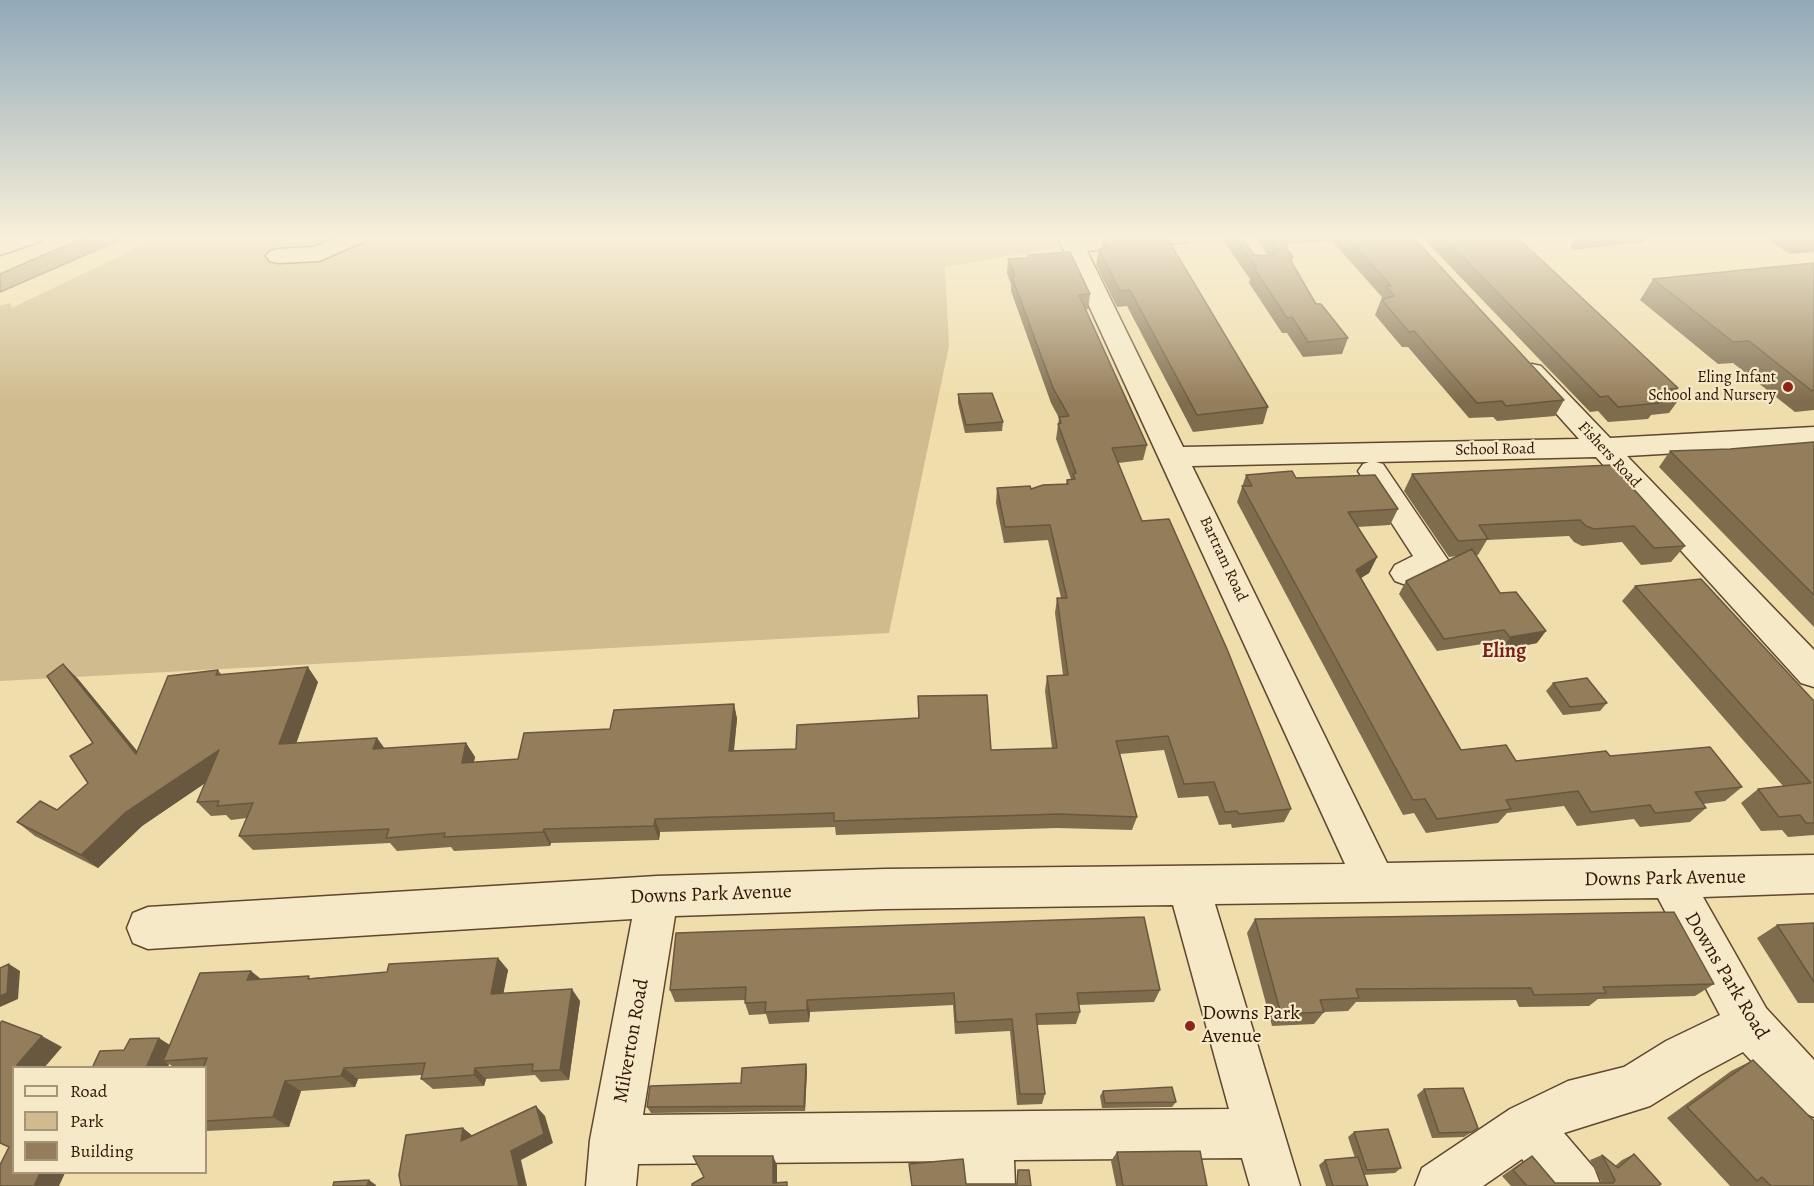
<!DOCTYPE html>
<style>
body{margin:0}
#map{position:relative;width:1814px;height:1186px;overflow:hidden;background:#efddab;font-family:Alegreya,serif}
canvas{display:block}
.legend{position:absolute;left:12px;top:1066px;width:195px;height:108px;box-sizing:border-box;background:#f5e9c8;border:2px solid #a79479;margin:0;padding:8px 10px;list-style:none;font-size:18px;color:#311503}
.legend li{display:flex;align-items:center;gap:12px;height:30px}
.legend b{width:30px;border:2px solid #a79479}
</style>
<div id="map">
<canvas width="1814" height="1186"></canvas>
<ul class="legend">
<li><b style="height:8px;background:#f5e9c8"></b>Road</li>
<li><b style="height:16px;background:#cfbb8e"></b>Park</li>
<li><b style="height:16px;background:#947d5a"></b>Building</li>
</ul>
</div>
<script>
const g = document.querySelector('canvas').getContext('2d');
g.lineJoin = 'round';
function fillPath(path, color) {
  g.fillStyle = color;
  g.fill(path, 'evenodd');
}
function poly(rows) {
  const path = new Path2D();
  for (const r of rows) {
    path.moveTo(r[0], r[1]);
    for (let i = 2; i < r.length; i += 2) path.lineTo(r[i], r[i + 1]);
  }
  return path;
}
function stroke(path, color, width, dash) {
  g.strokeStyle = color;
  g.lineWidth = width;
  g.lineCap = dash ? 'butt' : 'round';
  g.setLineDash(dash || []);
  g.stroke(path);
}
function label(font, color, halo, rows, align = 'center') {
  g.font = font + ' Alegreya,serif';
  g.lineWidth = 4.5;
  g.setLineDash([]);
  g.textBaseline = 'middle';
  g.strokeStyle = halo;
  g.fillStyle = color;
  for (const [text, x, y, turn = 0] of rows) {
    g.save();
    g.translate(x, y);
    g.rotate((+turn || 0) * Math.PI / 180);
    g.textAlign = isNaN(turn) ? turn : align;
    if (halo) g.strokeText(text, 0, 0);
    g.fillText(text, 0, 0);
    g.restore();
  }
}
fillPath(poly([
 [161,236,1055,236,1060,247,945,267,949,346,889,633,0,681,0,306,10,303,12,308]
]), '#cfbb8e');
const water = poly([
 [87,236,129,236,0,292,0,274,87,236]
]);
fillPath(water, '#ae9972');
stroke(water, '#7c6446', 1.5);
const minor = poly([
 [12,236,44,236,41,241,0,255,0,240,12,236],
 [339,236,368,236,365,241,319,261,278,263,270,261,266,256,270,251,278,249,315,247,339,236],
 [1057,236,1079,236,1080,238,1191,236,1188,241,1180,243,1087,251,1183,447,1579,439,1519,372,1523,366,1532,364,1541,366,1610,438,1814,427,1814,445,1627,456,1814,650,1814,687,1801,683,1596,457,1376,462,1383,464,1448,560,1443,568,1406,585,1395,581,1390,573,1395,565,1413,556,1358,471,1363,464,1369,462,1192,466,1387,863,1814,855,1814,893,1703,897,1766,1008,1814,1060,1814,1117,1797,1110,1743,1052,1700,1075,1650,1106,1564,1133,1594,1168,1601,1186,1544,1186,1522,1159,1483,1186,1415,1186,1422,1168,1510,1109,1568,1081,1624,1067,1666,1041,1720,1015,1658,898,1215,904,1300,1186,1250,1186,1242,1158,1014,1160,1015,1186,965,1186,964,1161,638,1164,636,1186,586,1186,590,1140,632,919,148,949,133,943,127,928,133,913,148,907,657,876,885,869,1345,864,1057,236],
 [1173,905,1229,1109,643,1115,675,916,885,909,1173,905]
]);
stroke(minor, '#60472d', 3);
fillPath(minor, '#f5e9c8');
fillPath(poly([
 [1103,236,1268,407,1263,424,1193,432,1127,306,1117,307,1096,265,1099,249,1101,249],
 [1220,236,1241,236,1254,255,1268,256,1255,236,1412,236,1564,400,1555,416,1497,421,1493,417,1469,418,1408,347,1402,347,1375,315,1382,297,1332,241,1287,244,1288,247,1288,250,1293,257,1292,262,1316,304,1348,338,1342,354,1303,357,1287,333,1282,333,1249,283,1250,279],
 [1421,236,1516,236,1678,388,1675,393,1680,398,1669,413,1651,415,1648,419,1608,422,1598,411,1590,412],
 [1557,236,1566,236,1563,241],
 [1576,236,1673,236,1646,238,1644,242,1573,250,1570,247],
 [1762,236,1814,236,1814,252,1790,254],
 [1028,255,1090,294,1088,309,1086,309,1147,445,1143,460,1118,463,1142,521,1291,809,1284,822,1232,828,1231,824,1219,825,1208,796,1178,798,1164,750,1120,754,1137,817,1132,830,1057,828,836,835,835,827,660,832,659,840,551,843,550,846,454,851,451,847,397,851,390,843,253,850,239,836,247,818,231,820,226,815,211,816,197,802,206,782,142,826,98,868,35,836,17,822,57,810,88,783,93,743,63,664,78,679,137,751,218,670,221,674,318,682,296,743,377,738,385,749,466,743,475,757,474,762,518,759,610,729,734,704,737,719,734,751,796,749,918,718,918,696,991,750,1052,748,1045,691,1047,676,1063,675,1055,613,1057,598,1061,598,1048,540,1004,543,996,503,997,488,1031,489,1066,484,1067,480,1071,479,1056,439,1059,418,1051,403,1011,291,1011,284,1007,273,1008,259,1027,258],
 [1814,263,1814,410,1795,412,1733,363,1718,364,1640,300,1653,279],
 [958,394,1003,422,1002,431,965,433,958,403],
 [1814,442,1814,627,1659,467,1670,451,1730,449],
 [1612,465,1685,546,1671,562,1641,565,1622,542,1582,546,1574,542,1569,536,1487,540,1478,555,1476,555,1500,593,1537,643,1502,650,1496,642,1437,651,1399,594,1406,581,1458,556,1449,557,1404,491,1412,474],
 [1246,475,1296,478,1398,509,1390,525,1357,527,1377,557,1369,573,1361,578,1461,750,1516,761,1610,756,1742,787,1725,801,1703,804,1706,808,1690,822,1640,827,1634,819,1577,826,1564,806,1507,813,1498,823,1426,833,1414,813,1403,815,1237,502],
 [1635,586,1814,701,1814,835,1788,837,1782,830,1761,831,1741,803,1758,789,1783,786,1622,601],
 [1553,683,1607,703,1600,711,1563,715,1546,691],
 [1255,919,1714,984,1695,996,1598,999,1589,1006,1519,1007,1516,1000,1356,1002,1348,1011,1324,1012,1314,1024,1272,1026,1247,933],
 [1814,923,1814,1003,1798,1003,1757,938,1777,925],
 [676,933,1160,990,1154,1002,1079,1005,1080,1012,1076,1024,1037,1025,1045,1094,1042,1104,1017,1105,1010,1031,955,1034,953,1005,810,1012,809,1022,769,1024,766,1014,749,1015,745,1003,746,1000,675,1002,670,990],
 [498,958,508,970,503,993,580,1001,569,1080,541,1082,535,1075,486,1079,484,1086,433,1089,421,1079,422,1075,358,1079,355,1087,301,1091,289,1127,206,1131,206,1068,175,1068,169,1064,124,1050,170,1045,261,979,312,978,387,972],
 [1753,1060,1814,1186,1730,1186,1667,1118,1731,1071],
 [806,1064,807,1070,805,1111,651,1113,647,1107,741,1083],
 [1424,1089,1472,1132,1464,1137,1432,1138,1417,1095],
 [1103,1091,1176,1102,1172,1107,1102,1108,1100,1096],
 [1354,1132,1401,1168,1395,1173,1364,1175,1368,1186,1326,1186,1319,1165,1325,1160,1355,1158,1348,1137],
 [1117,1152,1207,1186,1116,1186,1111,1161],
 [1634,1154,1658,1186,1511,1186,1502,1176,1522,1162,1532,1156,1555,1183,1602,1183,1590,1160,1602,1155,1615,1166,1622,1160]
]), '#7f6c4d');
fillPath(poly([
 [1377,557,1369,573,1348,586,1356,570],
 [1546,631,1537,643,1502,650,1510,637],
 [63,664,78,679,151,768,136,754],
 [308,667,318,682,291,758,279,744],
 [734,704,737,719,732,765,729,751],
 [377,738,387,752,373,749],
 [466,743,475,757,470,777,462,763],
 [219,750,232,765,142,826,98,868,81,855,126,812],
 [655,819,660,832,659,840,654,826],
 [544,829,551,843,550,846,543,832],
 [498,958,508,970,501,1006,491,994],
 [9,964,20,971,18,999,0,1007,0,996],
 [251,971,266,983,247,980],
 [572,989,580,1001,569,1080,560,1070],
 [807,1000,810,1012,809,1022,807,1010],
 [42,1036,62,1047,44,1068,22,1068,17,1065],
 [159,1038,176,1049,163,1061,169,1064,168,1068,146,1068],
 [806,1064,807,1070,805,1111,804,1106],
 [344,1068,358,1079,355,1087,341,1076],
 [475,1068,486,1079,484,1086,474,1075],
 [285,1081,301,1091,289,1127,273,1117],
 [536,1106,545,1116,553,1143,521,1160,527,1186,519,1186,511,1151],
 [463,1128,474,1137,461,1141],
 [773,1156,777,1165,777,1186,773,1183],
 [40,1173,65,1173,59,1186,34,1186],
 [369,1180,376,1185,376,1186,367,1186]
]), '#68583f');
const building = poly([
 [1103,236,1166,236,1268,407,1197,415,1130,290,1120,291,1099,249,1109,248,1103,236],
 [1234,236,1241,236,1254,255,1272,256,1278,251,1269,236,1281,236,1288,247,1285,247,1293,257,1289,258,1316,304,1321,304,1348,338,1308,342,1292,317,1287,318,1254,268,1257,268,1234,236],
 [1346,236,1412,236,1564,400,1506,406,1502,401,1477,403,1414,331,1409,332,1382,300,1394,296,1386,286,1391,286,1346,236],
 [1442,236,1516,236,1678,388,1670,389,1680,398,1656,400,1659,403,1618,407,1608,396,1600,397,1442,236],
 [1070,252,1090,294,1079,295,1147,445,1112,448,1142,521,1169,519,1227,649,1291,809,1239,814,1237,811,1225,812,1214,782,1184,784,1168,736,1116,741,1137,817,1060,814,834,821,834,813,655,819,654,826,544,829,543,832,444,837,445,833,386,838,389,829,239,836,253,803,217,806,219,801,197,802,219,750,126,812,81,855,17,822,40,801,57,810,88,783,70,756,93,743,47,676,63,664,136,754,168,676,218,670,216,675,308,667,279,744,377,738,373,749,466,743,462,763,518,759,524,733,610,729,614,710,734,704,729,751,796,749,797,725,919,718,918,696,987,695,991,750,1057,748,1047,676,1068,675,1057,598,1067,598,1050,525,1005,527,997,488,1030,486,1031,489,1043,485,1068,484,1067,480,1075,479,1073,474,1076,473,1058,424,1061,423,1059,417,1069,416,1053,388,1012,277,1015,276,1008,259,1029,258,1028,255,1070,252],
 [1814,263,1814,390,1812,391,1749,341,1733,342,1653,279,1814,263],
 [992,393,1003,422,966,425,958,394,992,393],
 [1814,442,1814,595,1670,451,1730,449,1814,442],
 [1612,465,1685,546,1654,548,1634,526,1594,529,1586,526,1580,520,1479,525,1488,539,1458,541,1412,474,1612,465],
 [1292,471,1296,478,1375,475,1398,509,1348,512,1377,557,1356,570,1461,750,1506,745,1516,761,1606,751,1610,756,1710,747,1742,787,1695,792,1706,808,1655,813,1650,805,1591,812,1578,791,1506,800,1511,809,1437,819,1425,799,1413,800,1242,486,1252,486,1246,475,1292,471],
 [1472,549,1500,593,1516,592,1546,631,1510,637,1504,630,1444,639,1406,581,1472,549],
 [1701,579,1814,701,1814,823,1806,823,1800,815,1779,817,1758,789,1811,783,1635,586,1701,579],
 [1587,678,1607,703,1570,707,1553,683,1587,678],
 [1674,912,1714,984,1603,987,1606,993,1534,995,1531,988,1356,989,1359,998,1320,1000,1324,1012,1281,1014,1255,919,1674,912],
 [1144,917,1160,990,1077,993,1080,1012,1036,1014,1045,1094,1020,1094,1012,1019,956,1022,954,993,807,1000,807,1010,765,1012,766,1002,745,1003,746,987,670,990,676,933,1144,917],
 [1814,923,1814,982,1777,925,1814,923],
 [498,958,491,994,572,989,560,1070,532,1071,533,1064,475,1068,474,1075,421,1079,425,1063,344,1068,341,1076,285,1081,273,1117,206,1121,206,1068,203,1068,207,1058,163,1061,200,973,251,971,247,980,309,976,308,979,387,972,389,964,498,958],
 [9,964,7,993,0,996,0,968,9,964],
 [2,1021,42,1036,17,1065,23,1068,14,1068,14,1173,40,1173,34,1186,0,1186,0,1165,9,1147,0,1143,0,1023,2,1021],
 [159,1038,146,1068,92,1068,100,1051,124,1050,130,1039,159,1038],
 [1753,1060,1814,1121,1814,1186,1771,1186,1762,1177,1757,1181,1687,1107,1753,1060],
 [806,1064,804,1106,647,1107,650,1086,741,1083,742,1068,806,1064],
 [1172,1087,1176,1102,1105,1103,1103,1091,1172,1087],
 [1463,1088,1478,1128,1472,1132,1439,1133,1424,1089,1463,1088],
 [536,1106,544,1134,511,1151,519,1186,401,1186,399,1175,406,1135,463,1128,461,1141,536,1106],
 [1388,1129,1401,1168,1367,1170,1354,1132,1388,1129],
 [1200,1151,1207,1186,1123,1186,1117,1152,1200,1151],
 [1634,1154,1661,1184,1658,1186,1527,1186,1513,1170,1532,1156,1555,1183,1613,1183,1615,1180,1602,1155,1618,1168,1634,1154],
 [693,1156,773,1156,773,1183,787,1182,787,1186,692,1186,692,1184,704,1177,693,1156],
 [1358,1157,1368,1186,1333,1186,1325,1160,1358,1157],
 [963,1159,966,1184,1017,1184,1018,1170,1029,1170,1031,1186,912,1186,909,1164,963,1159],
 [369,1180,367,1186,333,1186,334,1182,369,1180]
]);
fillPath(building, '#947d5a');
stroke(building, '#68583f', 1.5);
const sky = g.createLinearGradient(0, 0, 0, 402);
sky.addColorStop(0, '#91a9b9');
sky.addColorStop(0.59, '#f8f0d9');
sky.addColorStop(1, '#f8f0d900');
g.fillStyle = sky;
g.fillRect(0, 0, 1814, 402);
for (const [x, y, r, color] of [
 [1788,387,6,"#8f2418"],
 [1190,1026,6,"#8f2418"]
]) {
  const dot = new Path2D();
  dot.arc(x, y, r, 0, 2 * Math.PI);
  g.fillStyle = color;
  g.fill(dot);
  stroke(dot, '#f5e9c8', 2);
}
label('16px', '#311503', '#f5e9c8', [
 ["Eling Infant",1776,378],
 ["School and Nursery",1776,396]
], 'right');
label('16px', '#311503', '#f5e9c8', [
 ["School Road",1495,450,-1],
 ["Fishers Road",1609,455,47],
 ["Bartram Road",1223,559,65]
]);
label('bold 20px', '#7a1f14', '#f5e9c8', [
 ["Eling",1504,652]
]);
label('20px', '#311503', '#f5e9c8', [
 ["Downs Park Avenue",1665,879,-1],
 ["Downs Park Avenue",711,895,-2],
 ["Downs Park Road",1726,976,59],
 ["Milverton Road",632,1041,-80]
]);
label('20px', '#311503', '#f5e9c8', [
 ["Downs Park",1202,1014],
 ["Avenue",1202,1037]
], 'left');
</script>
